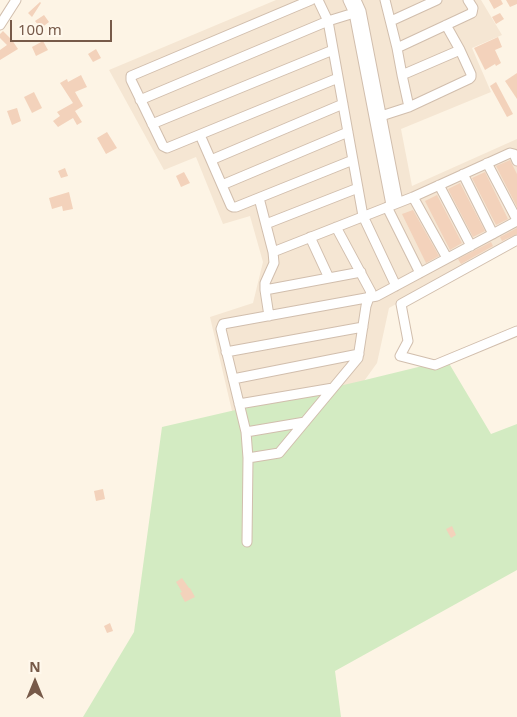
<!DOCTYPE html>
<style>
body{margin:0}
#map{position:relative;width:517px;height:717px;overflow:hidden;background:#fdf4e5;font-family:"Noto Sans",sans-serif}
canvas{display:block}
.north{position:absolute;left:10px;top:657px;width:50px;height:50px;-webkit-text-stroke:4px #fff8ec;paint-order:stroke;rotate:0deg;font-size:14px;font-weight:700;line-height:20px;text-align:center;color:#775a49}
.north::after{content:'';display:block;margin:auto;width:18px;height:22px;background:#775a49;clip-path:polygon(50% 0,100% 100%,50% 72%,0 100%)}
.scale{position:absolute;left:10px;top:20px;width:102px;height:22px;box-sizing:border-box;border:2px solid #775a49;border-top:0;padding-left:6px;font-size:15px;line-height:18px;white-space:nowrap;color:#775a49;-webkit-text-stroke:4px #fff8ec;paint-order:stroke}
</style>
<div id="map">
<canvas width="517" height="717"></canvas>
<div class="north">N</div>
<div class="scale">100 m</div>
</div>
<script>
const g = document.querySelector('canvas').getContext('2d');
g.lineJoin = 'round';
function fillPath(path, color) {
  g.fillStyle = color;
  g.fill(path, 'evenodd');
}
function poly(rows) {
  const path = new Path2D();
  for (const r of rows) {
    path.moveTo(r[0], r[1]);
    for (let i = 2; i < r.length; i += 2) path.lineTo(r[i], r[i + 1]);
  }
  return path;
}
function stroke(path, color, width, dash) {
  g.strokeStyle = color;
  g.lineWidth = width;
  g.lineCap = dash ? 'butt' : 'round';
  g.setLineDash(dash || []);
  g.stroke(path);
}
fillPath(poly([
 [276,0,481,0,502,35,472,48,491,92,401,129,412,186,517,139,517,237,389,308,377,363,296,476,239,441,210,317,253,303,263,262,250,216,223,224,196,157,164,170,109,70]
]), '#f5e6d3');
fillPath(poly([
 [447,360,491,434,517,424,517,570,335,671,341,717,83,717,134,632,162,427,365,380]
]), '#d3ebc2');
fillPath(poly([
 [489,0,501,0,503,4,494,9],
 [506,0,517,0,517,4,510,7],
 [40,2,41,3,32,17,28,13],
 [500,13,504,19,496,24,492,17],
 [44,15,49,22,41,28,35,21],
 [3,31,12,40,18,49,0,60,0,50,7,45,0,38,0,34],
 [498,37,502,47,495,50,501,63,496,66,495,64,485,70,474,48],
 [43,41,48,50,36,56,32,47],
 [96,49,101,58,93,62,88,54],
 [517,73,517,99,505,81],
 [81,75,87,87,75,92,83,106,75,111,82,122,77,125,73,118,58,127,53,121,60,116,57,112,73,103,60,83,67,79,68,82],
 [496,82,513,114,507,117,490,86],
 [34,92,42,108,32,113,24,97],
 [17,108,21,121,12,125,7,111],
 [107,132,117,148,106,154,97,138],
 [510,160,517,174,517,207,496,166],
 [65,168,68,176,61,178,58,171],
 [184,172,190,183,181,187,176,176],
 [485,172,508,219,496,225,472,178],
 [460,183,485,231,473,237,448,189],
 [69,192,73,209,63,211,62,206,52,209,49,198],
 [437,195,462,243,450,250,425,201],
 [413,210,439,256,426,263,402,214],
 [517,228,517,234,502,241,500,237],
 [491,242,493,246,461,264,458,259],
 [103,489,105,499,96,501,94,491],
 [452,526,456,535,451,538,446,529],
 [182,578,189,588,190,588,195,597,185,602,180,593,182,592,176,582],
 [110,623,113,631,107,633,104,626]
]), '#f3d2bb');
const minor = poly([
 [311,0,131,76,131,80,163,146,167,148,338,78],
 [318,0,328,21,363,216,396,286],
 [348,0,354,13,391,205],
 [356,0,361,11,398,202],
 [385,0,397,48,402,75,409,107],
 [391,21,437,0],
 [0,25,16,0],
 [397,48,472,13,473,8,468,0],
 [402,75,460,50],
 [140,100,328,21,354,13,361,11],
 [378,117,409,107,469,79,471,77,471,74,460,50,446,25],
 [152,124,333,50],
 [200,135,231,206,233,207,236,207,353,160],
 [211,160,343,104],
 [487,163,517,220],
 [463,174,493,234],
 [222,185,348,132],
 [439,185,471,246],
 [413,197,447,258],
 [259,198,273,252,274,263,265,283,265,290,269,316],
 [387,207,420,273],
 [266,224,358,188],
 [310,237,329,278],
 [517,240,401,304,408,341,400,356,435,365,517,331],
 [273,252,413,197,510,153,514,154,517,161],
 [265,290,361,272],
 [226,352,363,327],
 [233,379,359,354],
 [239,404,333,388],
 [246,432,305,422],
 [248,458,279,453,358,358,366,306,371,292,336,227],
 [247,542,248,458,246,432,221,329,223,324,377,296,517,221]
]);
stroke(minor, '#d1bead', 11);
stroke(minor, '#fff', 9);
</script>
